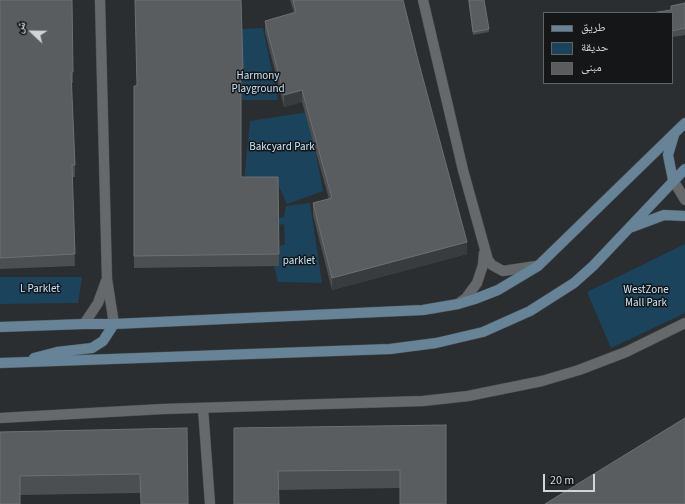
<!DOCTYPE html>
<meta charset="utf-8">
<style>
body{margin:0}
#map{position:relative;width:685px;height:504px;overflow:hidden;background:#2b2e31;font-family:"Source Sans 3","Noto Naskh Arabic",sans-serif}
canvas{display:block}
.legend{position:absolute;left:543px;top:12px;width:130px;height:72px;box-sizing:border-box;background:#151617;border:1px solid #616263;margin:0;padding:5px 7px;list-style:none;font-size:12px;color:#d2d4d5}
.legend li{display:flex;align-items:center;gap:8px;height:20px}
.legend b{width:20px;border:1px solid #616263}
.north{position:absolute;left:12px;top:12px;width:40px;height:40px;-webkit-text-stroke:3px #151617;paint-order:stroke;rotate:292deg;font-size:11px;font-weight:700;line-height:16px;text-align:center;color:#d2d4d5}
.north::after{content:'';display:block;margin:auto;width:14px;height:18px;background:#d2d4d5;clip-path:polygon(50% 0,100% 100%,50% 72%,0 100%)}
.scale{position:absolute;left:543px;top:474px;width:52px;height:18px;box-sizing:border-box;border:2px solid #d2d4d5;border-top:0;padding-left:5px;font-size:12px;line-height:14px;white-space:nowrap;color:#d2d4d5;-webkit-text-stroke:3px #151617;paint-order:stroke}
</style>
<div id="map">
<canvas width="685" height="504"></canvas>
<ul class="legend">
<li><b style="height:5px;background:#678398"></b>طريق</li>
<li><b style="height:11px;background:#1c435c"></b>حديقة</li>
<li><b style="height:11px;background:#5a5d5f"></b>مبنى</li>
</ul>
<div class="north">ش</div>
<div class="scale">20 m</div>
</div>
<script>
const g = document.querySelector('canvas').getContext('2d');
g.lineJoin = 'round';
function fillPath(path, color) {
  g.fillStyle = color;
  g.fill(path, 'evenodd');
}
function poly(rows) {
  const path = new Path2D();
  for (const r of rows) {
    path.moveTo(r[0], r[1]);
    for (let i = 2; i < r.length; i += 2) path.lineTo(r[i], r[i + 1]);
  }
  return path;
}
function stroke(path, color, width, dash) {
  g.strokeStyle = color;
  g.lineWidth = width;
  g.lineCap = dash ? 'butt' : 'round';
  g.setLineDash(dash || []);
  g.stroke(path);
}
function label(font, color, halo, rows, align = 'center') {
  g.font = font + ' "Source Sans 3",sans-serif';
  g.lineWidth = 3;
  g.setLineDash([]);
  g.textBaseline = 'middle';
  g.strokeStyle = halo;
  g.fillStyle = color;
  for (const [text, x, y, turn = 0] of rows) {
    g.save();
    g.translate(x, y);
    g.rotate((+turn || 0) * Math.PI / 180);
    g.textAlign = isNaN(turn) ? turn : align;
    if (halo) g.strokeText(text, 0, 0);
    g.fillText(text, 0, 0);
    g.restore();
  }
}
fillPath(poly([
 [263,28,278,100,242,100,242,29],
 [308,112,323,191,287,204,276,180,244,181,250,121],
 [310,203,322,283,278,282,273,262,278,261,280,246,285,244,284,224,279,225,279,218,284,217,286,206],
 [685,244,685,313,611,348,587,292],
 [0,277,82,277,78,303,0,304]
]), '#1c435c');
const street = poly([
 [100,0,107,279,114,324],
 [423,0,463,170,488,260,492,265,503,271,536,266],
 [673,180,685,200],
 [458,304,466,298,477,283,483,265,484,253],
 [84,324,98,303,106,281],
 [203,408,210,504],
 [0,418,163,409,423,401,468,396,542,381,579,370,626,352,685,323]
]);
const secondary = poly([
 [673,180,668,155,674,135],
 [632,227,664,215,685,216],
 [0,327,84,324,114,324,423,310,458,304,475,299,498,290,538,266,685,123],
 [34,358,57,352,92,348,103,341,114,324],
 [0,363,390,349,436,343,483,332,530,311,574,283,593,266,685,169]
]);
stroke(street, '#494b4e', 11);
stroke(secondary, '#494b4e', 11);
stroke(street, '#66696c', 10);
stroke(secondary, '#678398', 10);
fillPath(poly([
 [0,0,73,72,73,83,71,83,75,165,75,177,72,177,75,266,0,269],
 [290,0,403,0,467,254,332,290,313,215,313,203,329,199,302,102,284,107,265,32,265,21,294,13],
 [468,0,484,0,489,32,473,35],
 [685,3,685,35,672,37,672,13,671,11,671,6],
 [243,68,243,79,241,79,241,177,278,177,279,266,134,268,134,86],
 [446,425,400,488,279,490,234,428],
 [187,428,140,493,20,495,0,432]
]), '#4c4f51');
fillPath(poly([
 [302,90,302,102,284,107,284,95],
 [467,242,467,254,332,290,332,278]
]), '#393c3e');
const building = poly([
 [0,0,72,0,73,72,71,72,75,165,72,165,75,254,0,258,0,0],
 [135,0,241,0,243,68,241,68,241,177,278,177,279,254,134,256,134,86,137,86,135,0],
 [293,0,403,0,418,60,467,242,332,278,313,203,332,198,302,90,284,95,265,21,296,12,293,0],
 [469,0,484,0,489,29,473,32,469,0],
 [685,3,685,28,672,31,672,13,651,13,671,10,671,6,685,3],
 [685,418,685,504,545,504,685,418],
 [446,425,446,504,400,504,400,470,278,471,279,504,234,504,234,428,446,425],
 [187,428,188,504,141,504,140,474,20,476,20,504,0,504,0,432,187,428]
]);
fillPath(building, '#5a5d5f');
stroke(building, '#6d7072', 1);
label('11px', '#c8e5fa', '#151617', [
 ["Harmony",258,77],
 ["Playground",258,90],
 ["Bakcyard Park",282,148],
 ["parklet",299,262],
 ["L Parklet",40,290],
 ["WestZone",646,291],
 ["Mall Park",646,304]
]);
</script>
